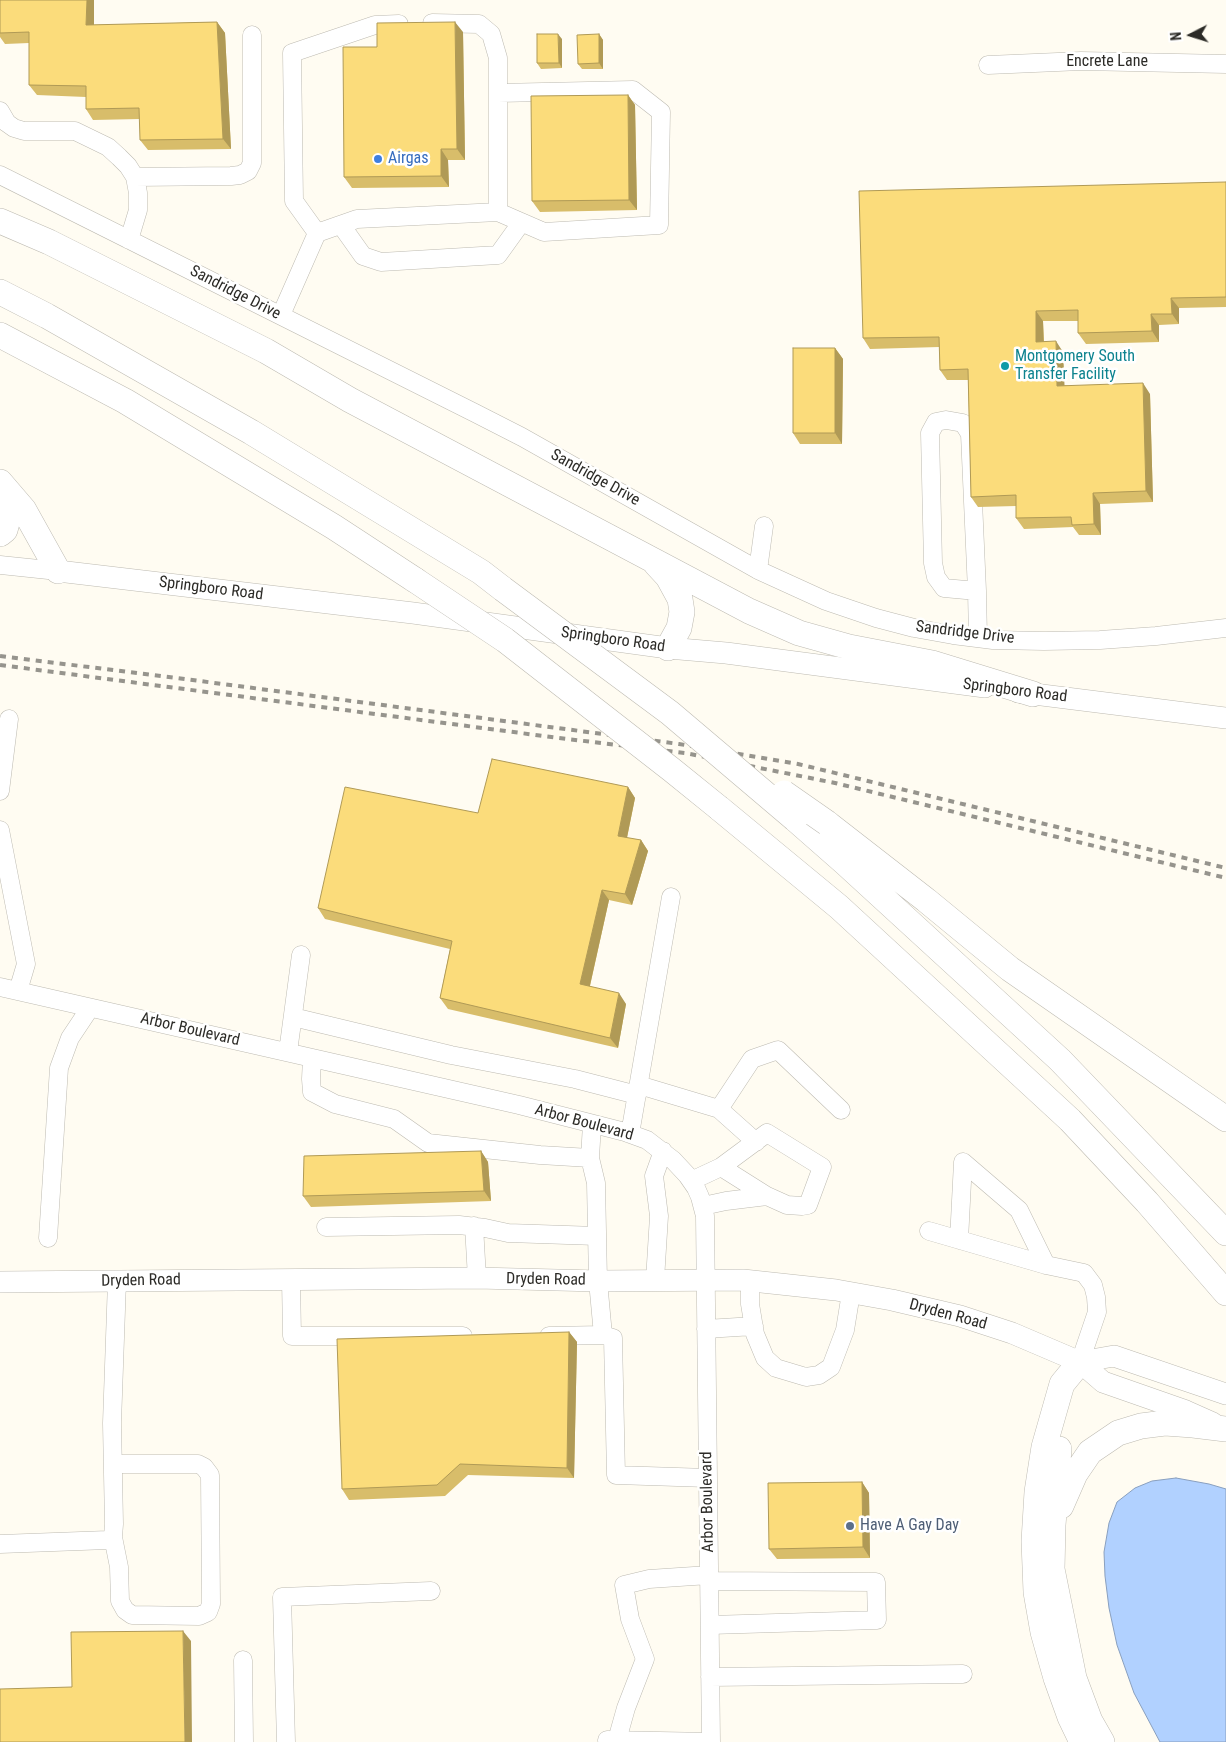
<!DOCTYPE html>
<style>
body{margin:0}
#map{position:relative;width:1226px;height:1742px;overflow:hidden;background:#fffcf2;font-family:"Roboto Condensed",sans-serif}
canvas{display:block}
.north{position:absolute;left:1166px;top:10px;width:50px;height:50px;-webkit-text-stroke:4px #fff;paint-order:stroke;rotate:265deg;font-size:14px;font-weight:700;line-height:20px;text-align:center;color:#2c2b27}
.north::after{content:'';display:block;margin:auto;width:18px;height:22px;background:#2c2b27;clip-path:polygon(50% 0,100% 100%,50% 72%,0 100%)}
</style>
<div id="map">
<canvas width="1226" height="1742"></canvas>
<div class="north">N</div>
</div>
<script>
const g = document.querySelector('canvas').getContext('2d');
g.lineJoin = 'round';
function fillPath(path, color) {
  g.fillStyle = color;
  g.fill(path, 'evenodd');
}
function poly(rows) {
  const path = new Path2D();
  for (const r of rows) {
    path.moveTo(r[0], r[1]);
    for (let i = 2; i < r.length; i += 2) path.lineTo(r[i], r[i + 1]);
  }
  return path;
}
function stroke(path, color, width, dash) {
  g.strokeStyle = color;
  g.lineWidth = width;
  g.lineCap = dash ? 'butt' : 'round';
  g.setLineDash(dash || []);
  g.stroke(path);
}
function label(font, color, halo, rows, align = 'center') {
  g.font = font + ' "Roboto Condensed",sans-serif';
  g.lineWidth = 5;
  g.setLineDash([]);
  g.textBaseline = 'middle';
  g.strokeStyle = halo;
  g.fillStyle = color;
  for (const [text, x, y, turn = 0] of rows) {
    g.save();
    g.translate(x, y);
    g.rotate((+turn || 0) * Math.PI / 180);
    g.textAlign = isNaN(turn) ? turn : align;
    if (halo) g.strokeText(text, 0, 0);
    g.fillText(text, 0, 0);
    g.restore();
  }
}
const water = poly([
 [1176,1478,1209,1484,1226,1489,1226,1742,1160,1742,1134,1693,1117,1645,1109,1608,1105,1576,1104,1552,1109,1523,1117,1502,1135,1488,1152,1481,1176,1478]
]);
fillPath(water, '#b1d1ff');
stroke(water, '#899fbe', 1);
const minor = poly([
 [988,65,1081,61,1226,64],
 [0,111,7,123,14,128,24,131,75,131,108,147,119,157,128,166,135,177,138,193,138,210,129,240],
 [0,175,475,413,522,437,758,570,826,601,876,618,914,628,953,635,993,640,1044,641,1100,640,1156,636,1226,628],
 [135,177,231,176,240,175,248,171,252,163,252,35],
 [498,212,544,232,659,225,661,112,633,90,498,93],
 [341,225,363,256,381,262,498,255,521,223],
 [317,233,294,201,292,53,375,25,399,24],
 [281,315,317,233,357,219,498,212,498,58,491,34,479,24,432,23],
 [0,565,58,571],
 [758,570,764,526],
 [977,591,944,588,936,577,933,563,930,433,936,422,946,420,963,423,970,434,977,591,978,638],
 [0,791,9,719],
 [0,830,26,964,18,991],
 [0,987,519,1105,625,1132,647,1140,673,1160,687,1175,696,1188,700,1197,705,1216,711,1742],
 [293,1017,451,1055,575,1079,637,1095],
 [288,1052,301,955],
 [312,1058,311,1079,312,1092,335,1104,394,1119,428,1143,540,1155,590,1158],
 [639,1085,719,1109,756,1142],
 [719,1109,752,1059,778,1050,841,1110],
 [592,1124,590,1158,596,1183,598,1281,603,1335,613,1338,616,1475,708,1478],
 [630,1134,671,897],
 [721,1167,767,1196],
 [691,1181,721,1167,767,1133,822,1167,808,1205,802,1206,787,1205,767,1196,726,1201,703,1206],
 [474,1226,477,1278],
 [326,1227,459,1225,485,1228,508,1233,597,1236],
 [929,1231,1046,1265,1084,1273,1093,1285,1096,1297,1097,1312,1080,1362],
 [48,1238,59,1068,70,1038,90,1008],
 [959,1240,963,1162,1019,1210,1046,1265],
 [291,1279,292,1336,463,1336],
 [655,1280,659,1216,654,1176,663,1151],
 [750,1281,750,1304,755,1334,765,1358,776,1368,806,1377,819,1375,831,1367,845,1330,851,1293],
 [706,1329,754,1326],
 [549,1336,603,1335],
 [113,1537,119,1567,120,1601,125,1610,132,1615,199,1616,208,1612,211,1604,210,1475,204,1467,198,1464,113,1464],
 [0,1544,108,1540,113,1537,114,1524,112,1423,117,1281],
 [709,1581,876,1582,877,1620,710,1625],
 [243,1660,244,1742],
 [710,1677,963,1674],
 [607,1740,711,1742],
 [617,1740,626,1708,645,1659,630,1619,624,1585,649,1579,709,1575],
 [286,1742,282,1597,431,1591]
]);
const major = poly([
 [58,571,413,613,668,648,726,653,985,687],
 [1018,692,1226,718],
 [0,1282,477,1278,598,1281,743,1280,836,1290,892,1300,960,1316,1012,1333,1080,1362,1103,1382,1186,1411,1213,1423],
 [1080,1362,1114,1356,1226,1394]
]);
const highway = poly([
 [0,221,49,242,266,351,350,400,749,611,799,633,849,647,932,663,1033,694],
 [0,292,47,316,251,432,481,572,503,589],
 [0,335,125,401,334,527,415,580],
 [0,482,24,510,58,571],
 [0,534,5,530,10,512,3,486],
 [656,564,668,577,680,599,682,612,679,628,668,648],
 [719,808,839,907,1070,1120,1147,1202,1226,1293],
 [795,819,844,862,1060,1060,1226,1233],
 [827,823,926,900,1010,969,1226,1119],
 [1080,1362,1062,1384,1044,1447,1037,1492,1034,1541,1036,1592,1043,1632,1056,1678,1070,1717,1082,1742],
 [1059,1449,1053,1525,1052,1569,1074,1678,1090,1721,1102,1742],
 [1061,1506,1075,1474,1090,1452,1118,1433,1141,1426,1165,1423,1193,1425,1226,1429]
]);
stroke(minor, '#bdbab1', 19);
stroke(major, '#bdbab1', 22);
stroke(highway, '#bdbab1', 26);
stroke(minor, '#fff', 18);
stroke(major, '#fff', 21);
stroke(highway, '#fff', 25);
stroke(poly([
 [0,656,177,678,679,744,798,764,1226,868],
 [0,665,559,738,685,753,835,783,1226,878]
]), '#96948d', 4, [6, 6]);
const highwayBridge = poly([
 [415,580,505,640,672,770,719,808],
 [503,589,670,713,795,819],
 [784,793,827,823]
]);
stroke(highwayBridge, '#bdbab1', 26, []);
stroke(highwayBridge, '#fff', 25);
fillPath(poly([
 [0,0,94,0,94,25,217,22,225,33,231,149,148,150,140,140,140,119,93,120,86,109,86,97,37,95,29,85,29,43,5,44,0,37],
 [463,32,465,160,448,160,449,187,352,188,344,177,377,47],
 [599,34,603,40,603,69,582,69,578,64],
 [562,39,562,68,541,69,537,63],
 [628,95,635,105,637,210,540,212,532,201],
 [1226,182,1226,307,1179,308,1179,324,1159,325,1159,342,1086,344,1078,333,1078,321,1043,321,1044,341,1063,352,1064,385,1150,394,1153,502,1100,504,1101,535,1079,535,1073,527,1024,529,1016,518,1016,506,978,507,971,497,968,380,947,380,940,370,939,347,870,349,863,338],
 [835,348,843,359,842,444,800,444,793,433],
 [628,787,635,798,627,838,641,840,648,851,632,905,609,900,590,986,626,1004,618,1048,448,1009,440,998,450,949,325,919,318,908,478,813],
 [481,1151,488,1162,491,1201,311,1207,303,1196],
 [569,1332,577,1342,574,1478,468,1475,445,1496,349,1500,342,1489],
 [862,1482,869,1493,870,1558,777,1559,769,1549]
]), '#d8bd6a');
fillPath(poly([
 [87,0,94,0,94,36,86,25],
 [217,22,225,33,231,149,223,139],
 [455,22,463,32,465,160,457,149],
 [558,34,562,39,562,68,559,63],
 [599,34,603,40,603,69,599,63],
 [628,95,635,105,637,210,629,200],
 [441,149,448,160,449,187,441,176],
 [1171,298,1179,308,1179,324,1172,314],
 [1036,311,1043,321,1044,352,1036,342],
 [1151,314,1159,325,1159,342,1152,331],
 [1056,341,1063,352,1065,396,1057,386],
 [835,348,843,359,842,444,835,433],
 [1143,383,1150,394,1153,502,1146,491],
 [1093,493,1100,504,1101,535,1094,524],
 [628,787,635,798,625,847,618,836],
 [641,840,648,851,632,905,625,894],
 [602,890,609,900,588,994,580,984],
 [619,993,626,1004,618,1048,610,1038],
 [481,1151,488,1162,491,1201,484,1191],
 [569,1332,577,1342,574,1478,567,1468],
 [862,1482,869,1493,870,1558,863,1547],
 [183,1631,191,1641,192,1742,185,1742]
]), '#b09a56');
const building = poly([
 [0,0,87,0,86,25,217,22,223,139,140,140,139,108,86,109,86,86,29,85,29,32,0,33,0,0],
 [455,22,457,149,441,149,441,176,344,177,343,47,377,47,377,23,455,22],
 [537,34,558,34,559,63,537,63,537,34],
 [599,34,599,63,578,64,577,35,599,34],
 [628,95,629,200,532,201,531,96,628,95],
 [1226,182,1226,297,1171,298,1172,314,1151,314,1152,331,1078,333,1078,310,1036,311,1036,342,1056,341,1057,386,1143,383,1146,491,1093,493,1094,524,1072,525,1071,517,1016,518,1016,495,971,497,968,369,940,370,939,337,863,338,859,191,1226,182],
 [793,348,835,348,835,433,793,433,793,348],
 [492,759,628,787,618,836,641,840,625,894,602,890,580,984,619,993,610,1038,440,998,452,941,318,908,345,787,478,813,492,759],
 [481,1151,484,1191,303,1196,304,1156,481,1151],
 [569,1332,567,1468,460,1464,437,1485,342,1489,337,1339,569,1332],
 [862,1482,863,1547,769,1549,768,1483,862,1482],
 [183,1631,185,1742,0,1742,0,1689,72,1687,71,1632,183,1631]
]);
fillPath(building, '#fbdc7b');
stroke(building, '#b09a56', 1);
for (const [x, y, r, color] of [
 [378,159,5,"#3f7fe0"],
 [1005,366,5,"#0f9aa8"],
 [850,1526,5,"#5c6f8a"]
]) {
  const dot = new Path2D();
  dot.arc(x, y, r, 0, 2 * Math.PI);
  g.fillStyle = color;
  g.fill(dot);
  stroke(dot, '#fff', 2);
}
label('16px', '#2c2b27', '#fff', [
 ["Encrete Lane",1107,62],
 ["Sandridge Drive",235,293,27],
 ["Sandridge Drive",595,478,29],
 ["Springboro Road",211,589,7],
 ["Sandridge Drive",965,633,7],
 ["Springboro Road",613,640,8],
 ["Springboro Road",1015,691,7],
 ["Arbor Boulevard",190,1030,13],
 ["Arbor Boulevard",584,1123,15],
 ["Dryden Road",546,1280,1],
 ["Dryden Road",141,1281,-1],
 ["Dryden Road",948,1315,15],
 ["Arbor Boulevard",708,1502,-91]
]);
label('16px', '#366cbe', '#fff', [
 ["Airgas",388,159]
], 'left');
label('16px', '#0d838f', '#fff', [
 ["Montgomery South",1015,357],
 ["Transfer Facility",1015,375]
], 'left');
label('16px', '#4e5e75', '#fff', [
 ["Have A Gay Day",860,1526]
], 'left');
</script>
